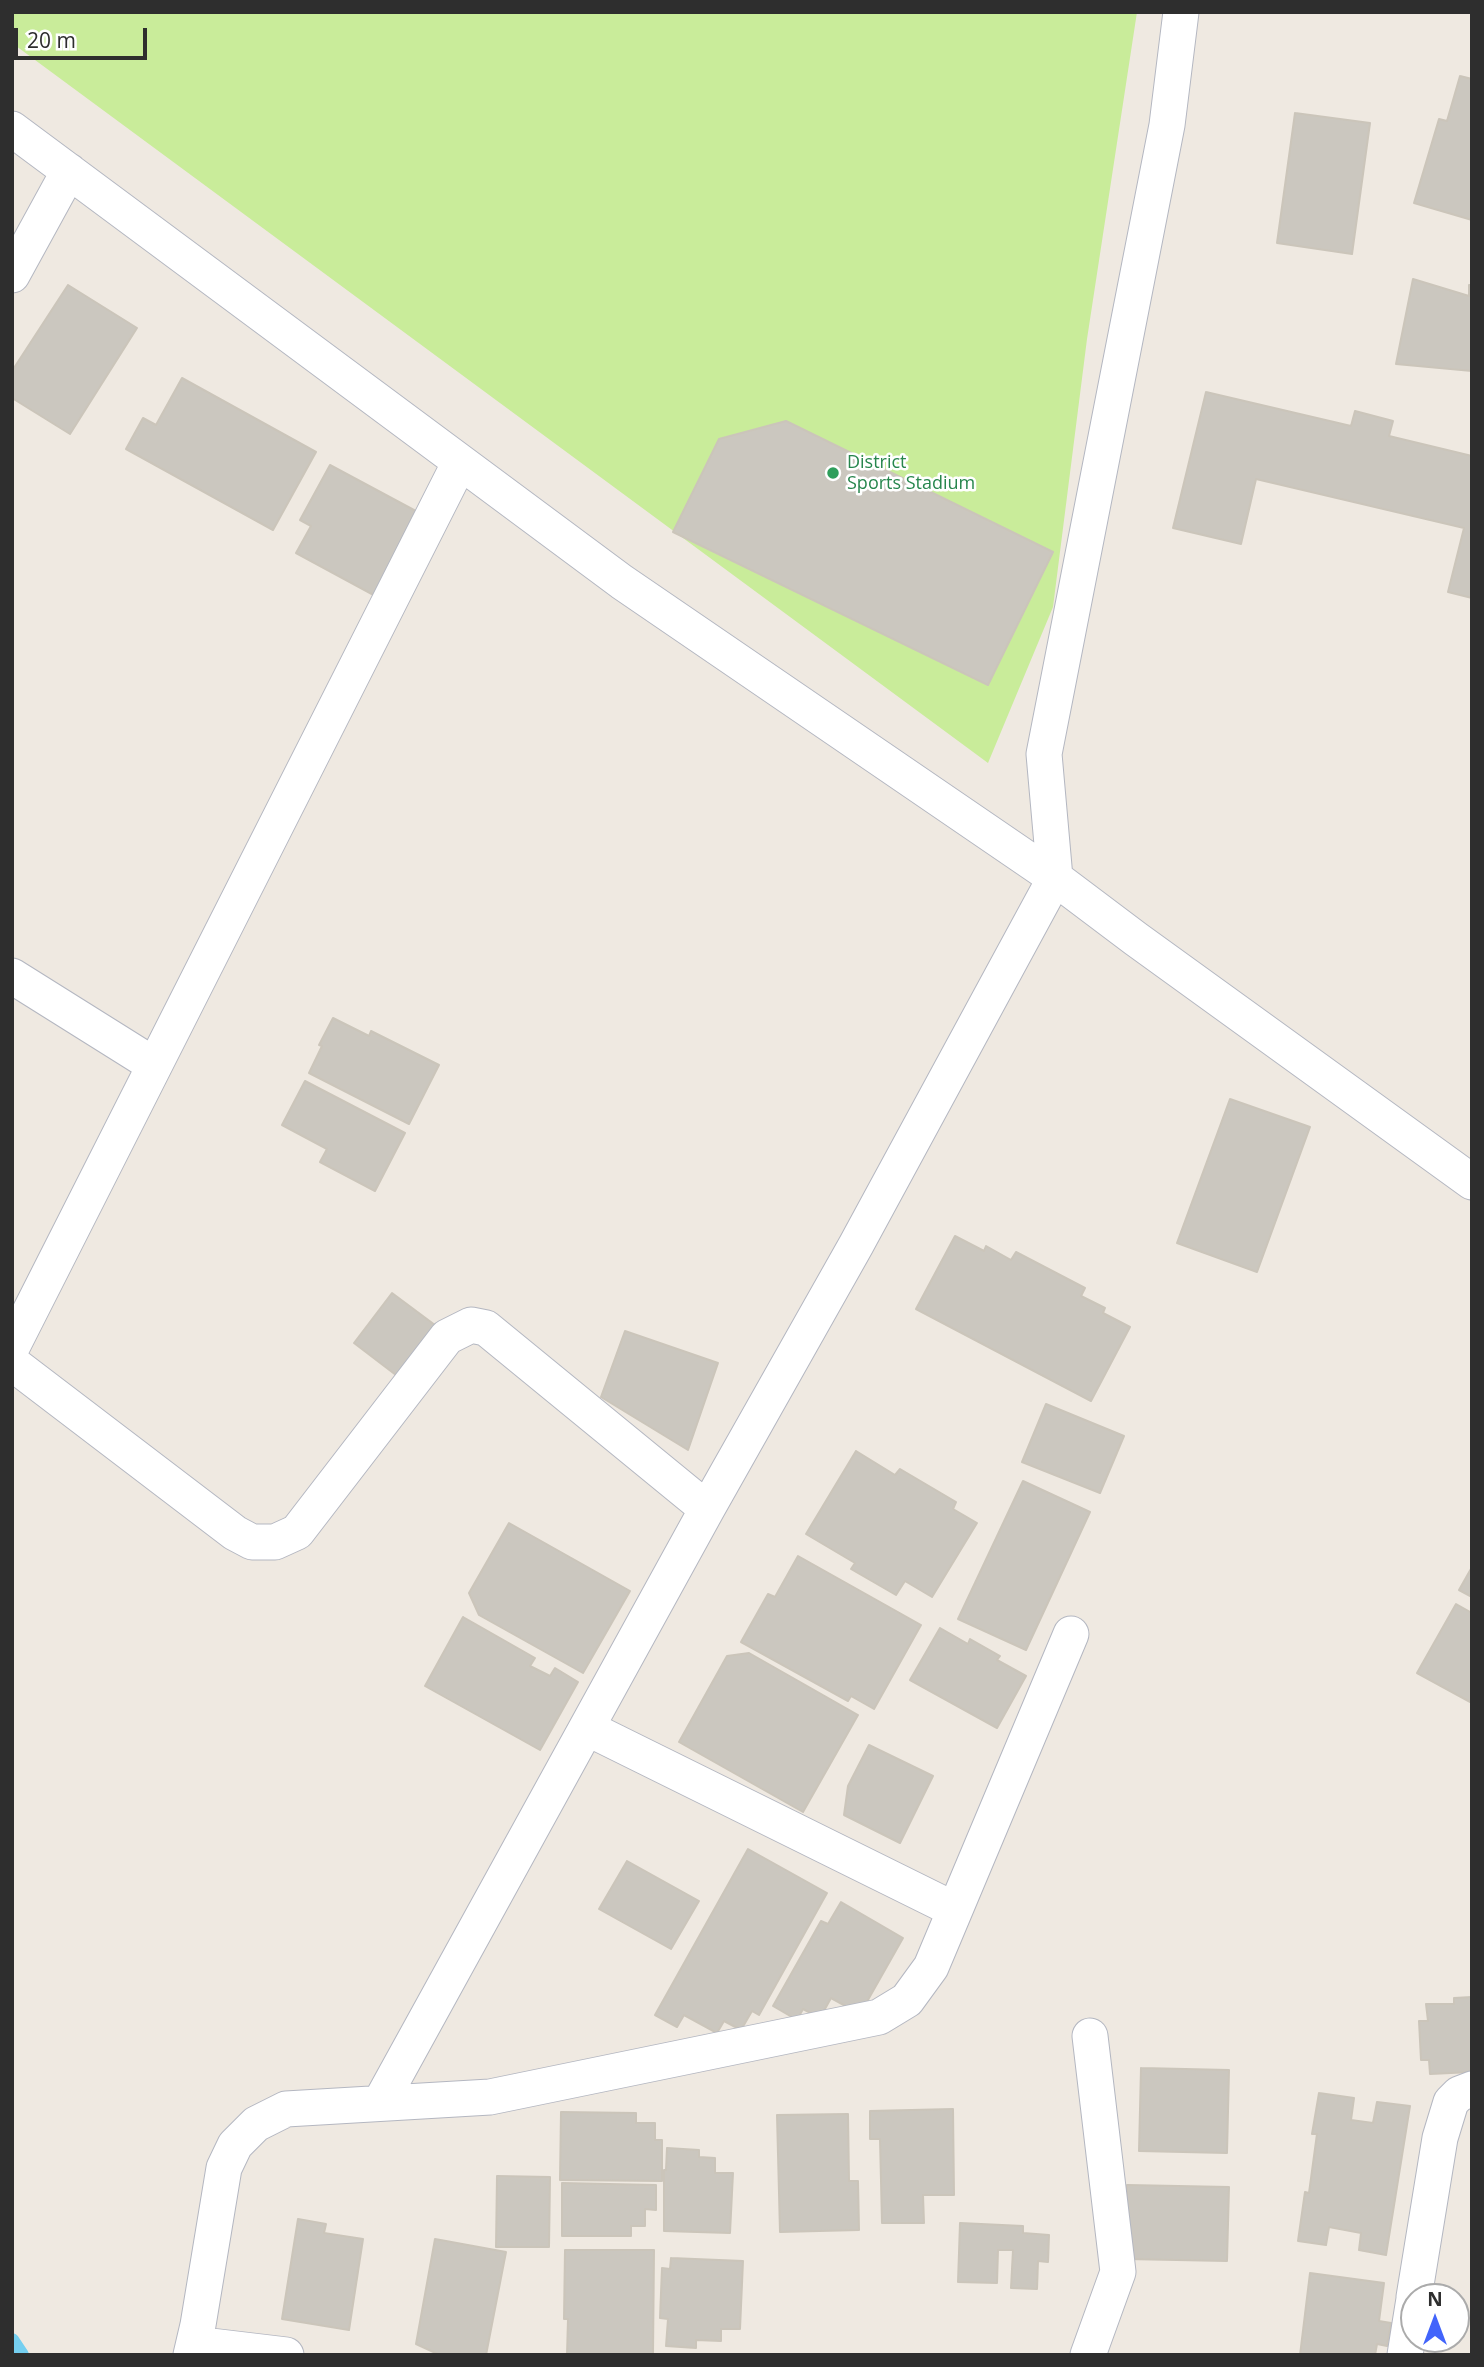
<!DOCTYPE html>
<style>
body{margin:0}
#map{position:relative;width:1484px;height:2367px;overflow:hidden;background:#efe9e1;font-family:"Open Sans",sans-serif}
canvas{display:block}
.frame{position:absolute;inset:0;border:14px solid #2e2e2e;pointer-events:none}
.north{position:absolute;left:1400px;top:2283px;width:70px;height:70px;box-sizing:border-box;background:#fff;border:2px solid #ababab;border-radius:50%;rotate:0deg;font-size:19px;font-weight:700;line-height:28px;text-align:center;color:#2e2e2e}
.north::after{content:'';display:block;margin:auto;width:24px;height:32px;background:#4264fb;clip-path:polygon(50% 0,100% 100%,50% 72%,0 100%)}
.scale{position:absolute;left:14px;top:28px;width:133px;height:32px;box-sizing:border-box;border:4px solid #2e2e2e;border-top:0;padding-left:9px;font-size:21px;line-height:24px;white-space:nowrap;color:#2e2e2e;-webkit-text-stroke:5px #fff;paint-order:stroke}
</style>
<div id="map">
<canvas width="1484" height="2367"></canvas>
<div class="frame"></div>
<div class="north">N</div>
<div class="scale">20 m</div>
</div>
<script>
const g = document.querySelector('canvas').getContext('2d');
g.lineJoin = 'round';
function fillPath(path, color) {
  g.fillStyle = color;
  g.fill(path, 'evenodd');
}
function poly(rows) {
  const path = new Path2D();
  for (const r of rows) {
    path.moveTo(r[0], r[1]);
    for (let i = 2; i < r.length; i += 2) path.lineTo(r[i], r[i + 1]);
  }
  return path;
}
function stroke(path, color, width, dash) {
  g.strokeStyle = color;
  g.lineWidth = width;
  g.lineCap = dash ? 'butt' : 'round';
  g.setLineDash(dash || []);
  g.stroke(path);
}
function label(font, color, halo, rows, align = 'center') {
  g.font = font + ' "Open Sans",sans-serif';
  g.lineWidth = 5;
  g.setLineDash([]);
  g.textBaseline = 'middle';
  g.strokeStyle = halo;
  g.fillStyle = color;
  for (const [text, x, y, turn = 0] of rows) {
    g.save();
    g.translate(x, y);
    g.rotate((+turn || 0) * Math.PI / 180);
    g.textAlign = isNaN(turn) ? turn : align;
    if (halo) g.strokeText(text, 0, 0);
    g.fillText(text, 0, 0);
    g.restore();
  }
}
fillPath(poly([
 [12,12,1137,12,1087,339,1053,607,988,763,12,43]
]), '#c9ec9a');
stroke(poly([
 [12,2340,22,2355]
]), '#75cff0', 14);
const building = poly([
 [1460,76,1472,79,1472,220,1414,203,1439,119,1447,121,1460,76],
 [1295,113,1370,123,1352,254,1277,243,1295,113],
 [1413,279,1469,296,1469,285,1472,285,1472,371,1396,364,1413,279],
 [68,285,137,328,70,434,12,398,12,371,68,285],
 [182,378,316,452,273,530,126,449,143,418,156,425,182,378],
 [1206,392,1351,426,1355,411,1393,421,1389,436,1472,456,1472,598,1448,592,1464,528,1256,479,1241,544,1173,528,1206,392],
 [786,421,1053,552,988,685,673,532,719,439,786,421],
 [330,465,427,517,381,599,296,553,311,526,300,520,330,465],
 [333,1018,369,1036,371,1031,439,1065,409,1124,309,1073,322,1046,319,1045,333,1018],
 [305,1081,405,1133,375,1191,320,1162,327,1149,282,1125,305,1081],
 [1230,1099,1310,1127,1257,1272,1177,1243,1230,1099],
 [955,1236,984,1251,986,1246,1011,1260,1016,1252,1085,1288,1081,1296,1105,1308,1103,1313,1130,1327,1091,1401,916,1309,955,1236],
 [392,1293,447,1334,409,1385,354,1343,392,1293],
 [625,1331,718,1363,688,1450,601,1397,625,1331],
 [1046,1404,1124,1436,1100,1493,1022,1462,1046,1404],
 [856,1451,895,1475,900,1469,956,1502,953,1509,977,1523,932,1597,905,1581,896,1595,851,1569,855,1563,806,1534,856,1451],
 [1023,1481,1090,1512,1026,1650,958,1619,1023,1481],
 [509,1523,630,1591,583,1673,479,1615,469,1593,509,1523],
 [798,1556,921,1625,874,1709,851,1696,848,1701,741,1642,768,1594,775,1597,798,1556],
 [1472,1567,1472,1597,1459,1590,1472,1567],
 [1456,1604,1472,1613,1472,1703,1417,1673,1456,1604],
 [463,1617,535,1658,530,1666,550,1676,555,1668,578,1682,540,1750,425,1686,463,1617],
 [940,1628,968,1644,970,1639,1000,1656,997,1660,1026,1676,997,1728,910,1680,940,1628],
 [749,1653,858,1715,803,1812,679,1742,727,1656,749,1653],
 [869,1745,933,1776,900,1843,844,1815,848,1786,869,1745],
 [748,1849,827,1893,759,2015,752,2011,741,2030,724,2021,717,2033,684,2015,677,2027,655,2015,748,1849],
 [627,1861,699,1901,671,1949,599,1909,627,1861],
 [841,1902,903,1938,860,2014,831,1998,820,2018,803,2009,797,2020,773,2006,821,1921,828,1924,841,1902],
 [1472,1997,1472,2072,1430,2074,1429,2060,1421,2060,1419,2021,1428,2021,1426,2004,1454,2004,1454,1998,1472,1997],
 [1141,2068,1229,2070,1227,2153,1139,2151,1141,2068],
 [1319,2093,1354,2098,1351,2120,1373,2123,1377,2102,1410,2106,1386,2255,1359,2250,1361,2233,1329,2227,1326,2245,1298,2241,1305,2192,1309,2193,1317,2134,1312,2134,1319,2093],
 [953,2109,954,2195,923,2195,924,2223,882,2223,880,2139,870,2139,870,2111,953,2109],
 [561,2112,636,2113,636,2123,655,2123,655,2140,662,2140,662,2181,560,2180,561,2112],
 [848,2114,849,2181,858,2181,859,2230,780,2232,777,2115,848,2114],
 [667,2148,699,2150,699,2157,715,2158,715,2173,733,2173,730,2233,664,2231,664,2170,666,2170,667,2148],
 [497,2176,550,2177,549,2247,496,2247,497,2176],
 [562,2183,656,2185,656,2210,645,2209,645,2226,631,2226,631,2236,562,2236,562,2183],
 [1127,2185,1229,2187,1227,2261,1126,2259,1127,2185],
 [298,2219,326,2224,324,2233,363,2239,349,2330,282,2319,298,2219],
 [960,2223,1023,2226,1023,2233,1049,2235,1048,2262,1038,2261,1037,2289,1011,2288,1013,2250,998,2250,997,2283,958,2282,960,2223],
 [435,2239,506,2252,486,2355,440,2355,416,2344,435,2239],
 [565,2250,654,2250,653,2355,567,2355,568,2319,564,2319,565,2250],
 [671,2258,743,2261,740,2329,721,2329,721,2341,696,2340,696,2348,666,2346,668,2319,660,2318,662,2268,670,2269,671,2258],
 [1310,2273,1384,2283,1379,2321,1391,2323,1387,2346,1377,2344,1375,2355,1300,2355,1310,2273]
]);
fillPath(building, '#cbc7bf');
stroke(building, '#cbc5ba', 2);
const minor = poly([
 [12,129,622,582,1055,878,1136,939,1472,1182],
 [12,275,69,171],
 [12,976,154,1065],
 [12,1347,460,462],
 [12,1363,235,1533,252,1542,275,1542,297,1532,447,1337,471,1325,486,1328,707,1509],
 [587,1728,955,1910],
 [380,2103,707,1509,856,1245,1055,878,1044,754,1167,125,1181,12],
 [1414,2297,1440,2138,1451,2102,1459,2094,1472,2089],
 [194,2344,286,2355],
 [191,2355,198,2325,224,2168,235,2145,256,2124,286,2109,490,2097,879,2017,907,2000,931,1967,1071,1634],
 [1088,2355,1118,2272,1090,2036],
 [1405,2355,1414,2299]
]);
stroke(minor, '#b4b7c1', 37);
stroke(minor, '#fff', 35);
for (const [x, y, r, color] of [
 [833,473,7,"#2e9e5b"]
]) {
  const dot = new Path2D();
  dot.arc(x, y, r, 0, 2 * Math.PI);
  g.fillStyle = color;
  g.fill(dot);
  stroke(dot, '#fff', 2.5);
}
label('18px', '#27864d', '#fff', [
 ["District",847,463],
 ["Sports Stadium",847,484]
], 'left');
</script>
